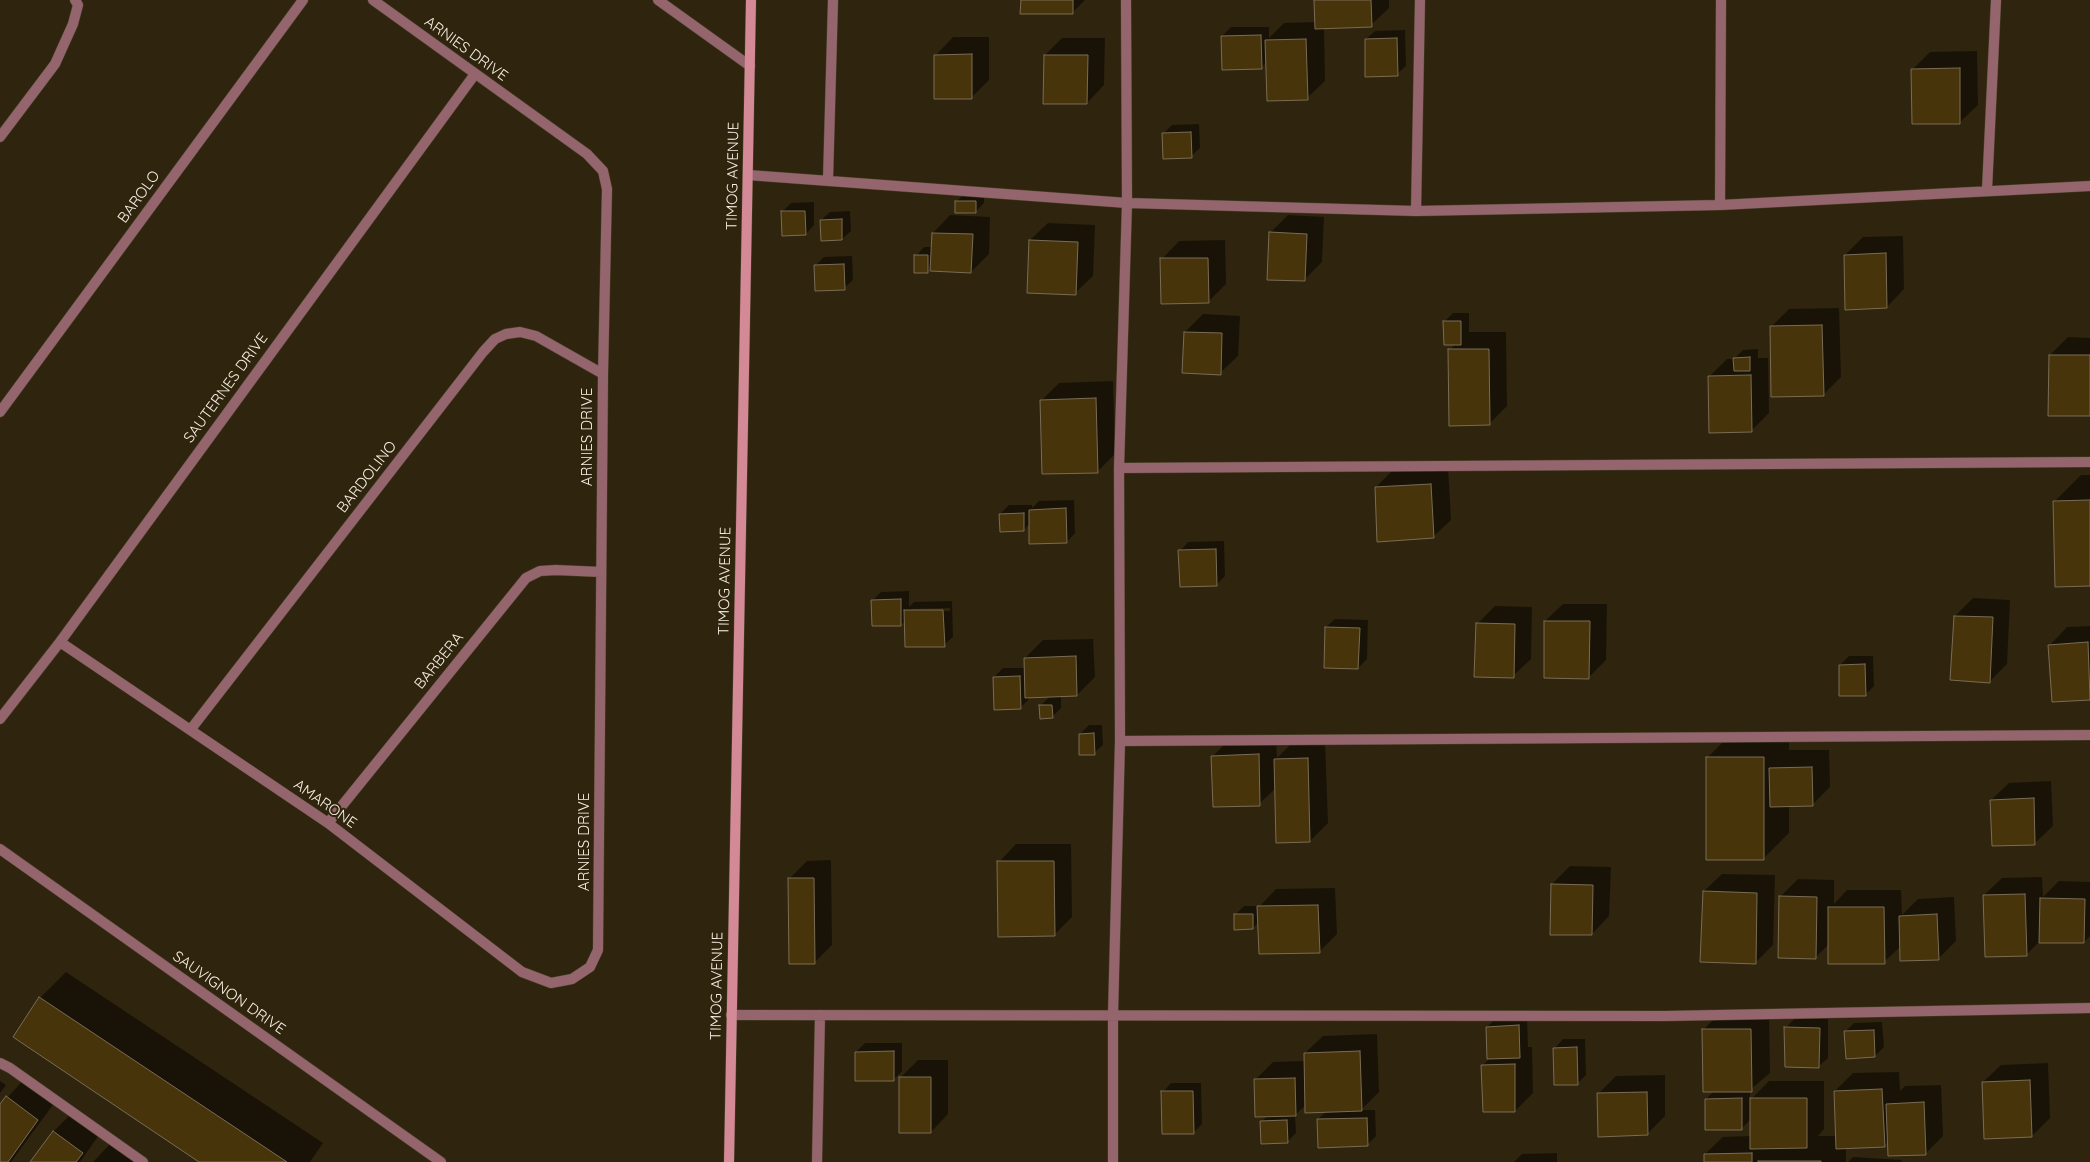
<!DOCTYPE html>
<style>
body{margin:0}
canvas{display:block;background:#2f240d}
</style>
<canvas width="2090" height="1162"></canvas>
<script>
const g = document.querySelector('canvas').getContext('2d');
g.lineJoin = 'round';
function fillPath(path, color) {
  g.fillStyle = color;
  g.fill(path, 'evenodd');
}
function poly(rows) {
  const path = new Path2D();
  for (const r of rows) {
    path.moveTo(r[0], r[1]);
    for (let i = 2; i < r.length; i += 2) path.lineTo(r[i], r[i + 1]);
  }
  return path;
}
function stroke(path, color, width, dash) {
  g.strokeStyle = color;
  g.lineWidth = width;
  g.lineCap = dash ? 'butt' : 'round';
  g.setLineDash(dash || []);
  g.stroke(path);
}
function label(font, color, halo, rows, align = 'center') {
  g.font = font + ' Quicksand,sans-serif';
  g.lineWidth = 4;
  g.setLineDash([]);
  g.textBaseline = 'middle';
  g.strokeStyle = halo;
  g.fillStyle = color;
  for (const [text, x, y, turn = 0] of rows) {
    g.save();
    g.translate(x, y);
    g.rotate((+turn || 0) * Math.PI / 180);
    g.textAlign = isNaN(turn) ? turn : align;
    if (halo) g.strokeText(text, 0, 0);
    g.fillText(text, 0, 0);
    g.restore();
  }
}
fillPath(poly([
 [1022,0,1085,0,1072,13],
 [1316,0,1389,0,1389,8,1371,25,1324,27,1325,81,1307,98,1267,62,1261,68,1222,36,1231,27,1269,27,1269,38,1284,23,1316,22],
 [1405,30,1406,66,1397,74,1366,39,1375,31],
 [953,37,989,37,989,80,971,98,936,55],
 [1062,38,1105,38,1104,85,1087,103,1045,55],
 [1977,51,1978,105,1960,122,1912,70,1930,52],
 [1199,124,1200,148,1191,156,1163,134,1172,125],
 [965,193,984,193,984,203,975,212,956,202],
 [814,202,814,225,806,234,783,211,791,203],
 [850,211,851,231,842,239,821,220,830,212],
 [950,215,990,217,989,254,971,272,930,270,927,272,916,256,924,247,932,247,933,233],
 [1288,215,1324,217,1322,262,1304,280,1270,233],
 [1048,223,1095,225,1093,276,1075,293,1030,240],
 [1903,236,1904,289,1887,307,1845,255,1863,237],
 [1225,240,1226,284,1208,302,1162,259,1179,241],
 [852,256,853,280,844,288,816,265,824,257],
 [1839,308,1841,377,1823,395,1771,327,1789,309],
 [1453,313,1469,313,1469,332,1506,332,1507,406,1489,424,1449,350,1456,344,1444,322],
 [1203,314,1240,316,1238,356,1220,373,1185,332],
 [2068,337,2090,338,2090,415,2050,355],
 [1758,349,1758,358,1768,358,1769,413,1751,431,1709,377,1727,359,1734,359,1743,350],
 [1113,381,1115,454,1097,472,1041,401,1059,383],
 [1448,467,1451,520,1433,537,1376,487,1394,469],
 [2081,475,2090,475,2090,585,2055,501],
 [1074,500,1075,533,1067,542,1030,523,1024,530,1000,514,1009,505,1032,505,1032,508,1039,501],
 [1224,541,1225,576,1216,585,1180,551,1188,542],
 [909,591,909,607,914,602,952,601,953,637,944,645,906,620,901,625,872,601,881,592],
 [950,608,950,611,912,611,912,609],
 [1973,598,2010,600,2007,664,1990,681,1955,616],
 [1563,604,1607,604,1606,660,1589,677,1545,621],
 [1495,606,1532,607,1531,659,1513,676,1477,624],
 [1335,619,1368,620,1367,659,1358,668,1326,627],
 [2090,626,2090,698,2053,701,2050,645,2067,627],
 [1093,639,1095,677,1077,695,1061,695,1061,708,1052,717,1040,706,1050,696,1029,696,1029,699,1020,708,994,677,1003,668,1025,668,1025,658,1043,640],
 [1849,656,1873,656,1874,686,1865,695,1840,665],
 [1089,725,1102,725,1103,745,1094,753,1080,734],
 [1733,732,1789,732,1789,750,1829,750,1830,787,1812,805,1789,805,1789,833,1763,859,1707,758],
 [1276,737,1277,758,1293,742,1325,741,1328,823,1310,841,1276,788,1259,804,1213,756,1230,739],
 [2051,781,2053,826,2035,843,1991,800,2009,783],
 [1016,844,1071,844,1072,917,1054,935,999,862],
 [831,860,832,945,814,963,790,878,807,861],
 [1570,866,1611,867,1609,916,1592,934,1552,884],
 [1722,874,1775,875,1773,945,1755,963,1704,891],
 [2042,877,2043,897,2059,881,2090,882,2090,936,2084,942,2040,941,2027,954,1984,895,2002,878],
 [1798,879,1834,880,1834,904,1847,890,1901,890,1902,915,1918,899,1954,897,1956,941,1938,959,1901,946,1884,962,1830,943,1815,958,1780,897],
 [1335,888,1337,934,1319,952,1259,922,1253,928,1235,915,1244,906,1260,906,1276,889],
 [66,972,323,1143,310,1162,201,1162,40,998],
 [1721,1012,1769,1012,1770,1073,1750,1090,1750,1100,1769,1081,1824,1081,1824,1129,1818,1136,1837,1136,1835,1091,1853,1073,1899,1072,1900,1091,1905,1086,1941,1085,1943,1136,1925,1154,1889,1141,1884,1146,1846,1147,1846,1162,1705,1162,1705,1154,1723,1137,1751,1136,1751,1119,1741,1129,1706,1099,1714,1091,1703,1030],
 [1527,1017,1528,1047,1532,1047,1533,1093,1515,1111,1483,1065,1490,1058,1487,1027,1496,1018],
 [1794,1019,1828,1019,1828,1058,1819,1066,1786,1028],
 [1882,1022,1884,1047,1875,1056,1846,1031,1854,1023],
 [1377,1034,1379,1092,1361,1110,1375,1110,1376,1136,1367,1145,1318,1119,1327,1111,1307,1104,1295,1115,1296,1133,1287,1142,1261,1122,1268,1115,1255,1080,1273,1062,1305,1061,1305,1053,1323,1036],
 [1563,1039,1585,1039,1586,1075,1577,1084,1555,1048],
 [865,1043,902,1043,902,1071,893,1080,856,1052],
 [918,1060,948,1060,948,1114,931,1132,900,1078],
 [2048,1063,2050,1118,2032,1136,1983,1082,2001,1065],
 [1665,1075,1665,1116,1647,1134,1598,1094,1616,1076],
 [24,1079,55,1102,11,1162,0,1162,0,1106],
 [0,1081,6,1085,0,1093],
 [1171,1083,1201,1083,1202,1124,1193,1133,1163,1092],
 [71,1114,99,1135,80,1162,31,1162,54,1131],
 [111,1143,137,1162,93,1162],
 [1557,1153,1557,1162,1514,1162,1522,1154],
 [1853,1157,1902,1160,1901,1162,1848,1162]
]), '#0007');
const building = poly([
 [1021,0,1073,0,1073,14,1020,14,1021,0],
 [1314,0,1371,0,1372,27,1315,29,1314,0],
 [1261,35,1262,69,1222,70,1221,36,1261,35],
 [1397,38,1398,76,1365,77,1365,39,1397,38],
 [1306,39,1308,100,1267,101,1265,40,1306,39],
 [972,54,972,99,934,99,934,55,972,54],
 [1044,55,1088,55,1087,104,1043,104,1044,55],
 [1960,68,1960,124,1912,124,1911,69,1960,68],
 [1191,132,1192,158,1163,159,1162,133,1191,132],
 [955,201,976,201,976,213,955,213,955,201],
 [781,211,805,211,806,235,782,236,781,211],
 [842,219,842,240,821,241,820,220,842,219],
 [1269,232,1307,234,1305,281,1267,280,1269,232],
 [932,233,973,234,971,273,930,271,932,233],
 [1029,240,1078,242,1076,295,1027,293,1029,240],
 [1886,253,1887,308,1845,310,1844,255,1886,253],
 [914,255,928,255,928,273,914,273,914,255],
 [1160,258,1208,258,1209,303,1161,304,1160,258],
 [844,264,845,290,815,291,814,265,844,264],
 [1443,321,1461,321,1461,345,1444,345,1443,321],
 [1822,325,1824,396,1771,397,1770,326,1822,325],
 [1184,332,1222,333,1221,375,1182,373,1184,332],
 [1448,349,1489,349,1490,425,1449,426,1448,349],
 [2049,355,2090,355,2090,416,2048,416,2049,355],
 [1750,357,1750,371,1734,371,1733,358,1750,357],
 [1751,375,1752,432,1709,433,1708,376,1751,375],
 [1096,398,1098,473,1042,474,1040,400,1096,398],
 [1431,484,1434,538,1377,542,1375,487,1431,484],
 [2090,500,2090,586,2055,587,2053,501,2090,500],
 [1066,508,1067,543,1029,544,1029,510,1066,508],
 [1024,513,1024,531,1000,532,999,514,1024,513],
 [1216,549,1217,586,1180,587,1178,550,1216,549],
 [901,599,901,626,872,626,871,600,901,599],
 [904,610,943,610,945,647,905,647,904,610],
 [1954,616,1993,617,1990,683,1950,680,1954,616],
 [1544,621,1590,621,1589,679,1544,678,1544,621],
 [1476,623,1515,624,1514,678,1474,677,1476,623],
 [1325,627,1360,628,1358,669,1324,668,1325,627],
 [2088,642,2090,700,2052,702,2048,645,2088,642],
 [1076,656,1077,696,1025,698,1024,658,1076,656],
 [1865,664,1866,696,1839,696,1839,665,1865,664],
 [1020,676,1021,709,994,710,993,677,1020,676],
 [1039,705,1052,705,1053,718,1040,719,1039,705],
 [1094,733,1095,755,1079,755,1079,734,1094,733],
 [1259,754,1260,806,1213,807,1211,756,1259,754],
 [1706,757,1764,757,1764,860,1706,860,1706,757],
 [1308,758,1310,842,1276,843,1274,759,1308,758],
 [1812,767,1813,806,1770,807,1769,768,1812,767],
 [2034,798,2035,845,1992,846,1990,800,2034,798],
 [997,861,1054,861,1055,936,998,937,997,861],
 [788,878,814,878,815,964,789,964,788,878],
 [1551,884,1593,885,1592,935,1550,935,1551,884],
 [1703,891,1757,893,1756,964,1700,962,1703,891],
 [2025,894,2027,956,1985,957,1983,895,2025,894],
 [1779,896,1817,897,1816,959,1778,958,1779,896],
 [2040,898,2085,899,2084,943,2039,943,2040,898],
 [1318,905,1320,953,1259,954,1257,906,1318,905],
 [1828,907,1884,907,1885,964,1828,964,1828,907],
 [1234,914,1253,914,1253,929,1234,930,1234,914],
 [1937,914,1939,960,1900,961,1899,916,1937,914],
 [39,997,287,1162,199,1162,13,1037,39,997],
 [1519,1025,1520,1058,1487,1059,1486,1027,1519,1025],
 [1784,1027,1820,1028,1819,1068,1785,1067,1784,1027],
 [1702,1029,1751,1029,1752,1092,1703,1092,1702,1029],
 [1874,1030,1875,1057,1846,1059,1844,1031,1874,1030],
 [1577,1047,1578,1085,1554,1085,1553,1048,1577,1047],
 [894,1051,894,1081,855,1081,855,1052,894,1051],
 [1360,1051,1362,1111,1305,1113,1304,1053,1360,1051],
 [1515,1064,1515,1112,1483,1112,1481,1065,1515,1064],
 [899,1077,931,1077,931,1133,899,1133,899,1077],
 [1295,1078,1296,1116,1255,1117,1254,1079,1295,1078],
 [2030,1080,2032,1137,1984,1139,1982,1082,2030,1080],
 [1882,1089,1885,1147,1836,1149,1834,1091,1882,1089],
 [1161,1091,1193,1091,1194,1134,1162,1134,1161,1091],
 [1647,1092,1648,1135,1598,1137,1597,1093,1647,1092],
 [6,1096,38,1120,8,1162,0,1162,0,1104,6,1096],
 [1742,1098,1742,1130,1705,1130,1705,1099,1742,1098],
 [1750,1098,1807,1098,1807,1148,1750,1149,1750,1098],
 [1924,1102,1926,1155,1888,1156,1886,1104,1924,1102],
 [1367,1118,1368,1146,1318,1148,1317,1119,1367,1118],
 [1287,1120,1288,1143,1261,1144,1260,1121,1287,1120],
 [53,1131,83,1153,76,1162,30,1162,53,1131],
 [1752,1153,1752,1162,1704,1162,1704,1154,1752,1153],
 [1758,1161,1821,1161,1821,1162,1758,1162,1758,1161]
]);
fillPath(building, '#47340b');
stroke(building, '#7a6c54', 1);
const street = poly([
 [658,0,750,66],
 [0,137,55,64,73,24,78,5,75,0],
 [748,175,1127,203,1416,211,1720,205,2090,186],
 [828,180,833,0],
 [1987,190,1996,0],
 [1720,205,1721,0],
 [1416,211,1420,0],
 [0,412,303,0],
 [1119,468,2090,462],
 [60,642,328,823,522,972,551,983,572,979,590,967,598,950,603,374,607,189,603,171,587,154,373,0],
 [0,719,60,642,475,74],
 [191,729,483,352,495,339,506,334,520,332,536,336,603,374],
 [1120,741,2090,735],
 [328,823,526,578,540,571,556,570,601,572],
 [0,849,441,1162],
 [731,1015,1666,1016,2090,1008],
 [0,1063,10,1068,143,1162],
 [817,1162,820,1015],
 [1113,1162,1113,1015,1120,741,1119,468,1127,203,1126,0]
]);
const secondary = poly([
 [729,1162,751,0]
]);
stroke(street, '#4b412b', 11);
stroke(secondary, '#4b412b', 11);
stroke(street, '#94656d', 10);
stroke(secondary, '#d48996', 10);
label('15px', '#f8f0e3', '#2f240d', [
 ["ARNIES DRIVE",466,49,36],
 ["TIMOG AVENUE",733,176,-89],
 ["BAROLO",139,197,-54],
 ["SAUTERNES DRIVE",226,388,-54],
 ["ARNIES DRIVE",587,437,-90],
 ["BARDOLINO",367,477,-52],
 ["TIMOG AVENUE",725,581,-89],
 ["BARBERA",439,661,-51],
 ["AMARONE",325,804,35],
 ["ARNIES DRIVE",584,842,-90],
 ["TIMOG AVENUE",717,986,-89],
 ["SAUVIGNON DRIVE",229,993,35]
]);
</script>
